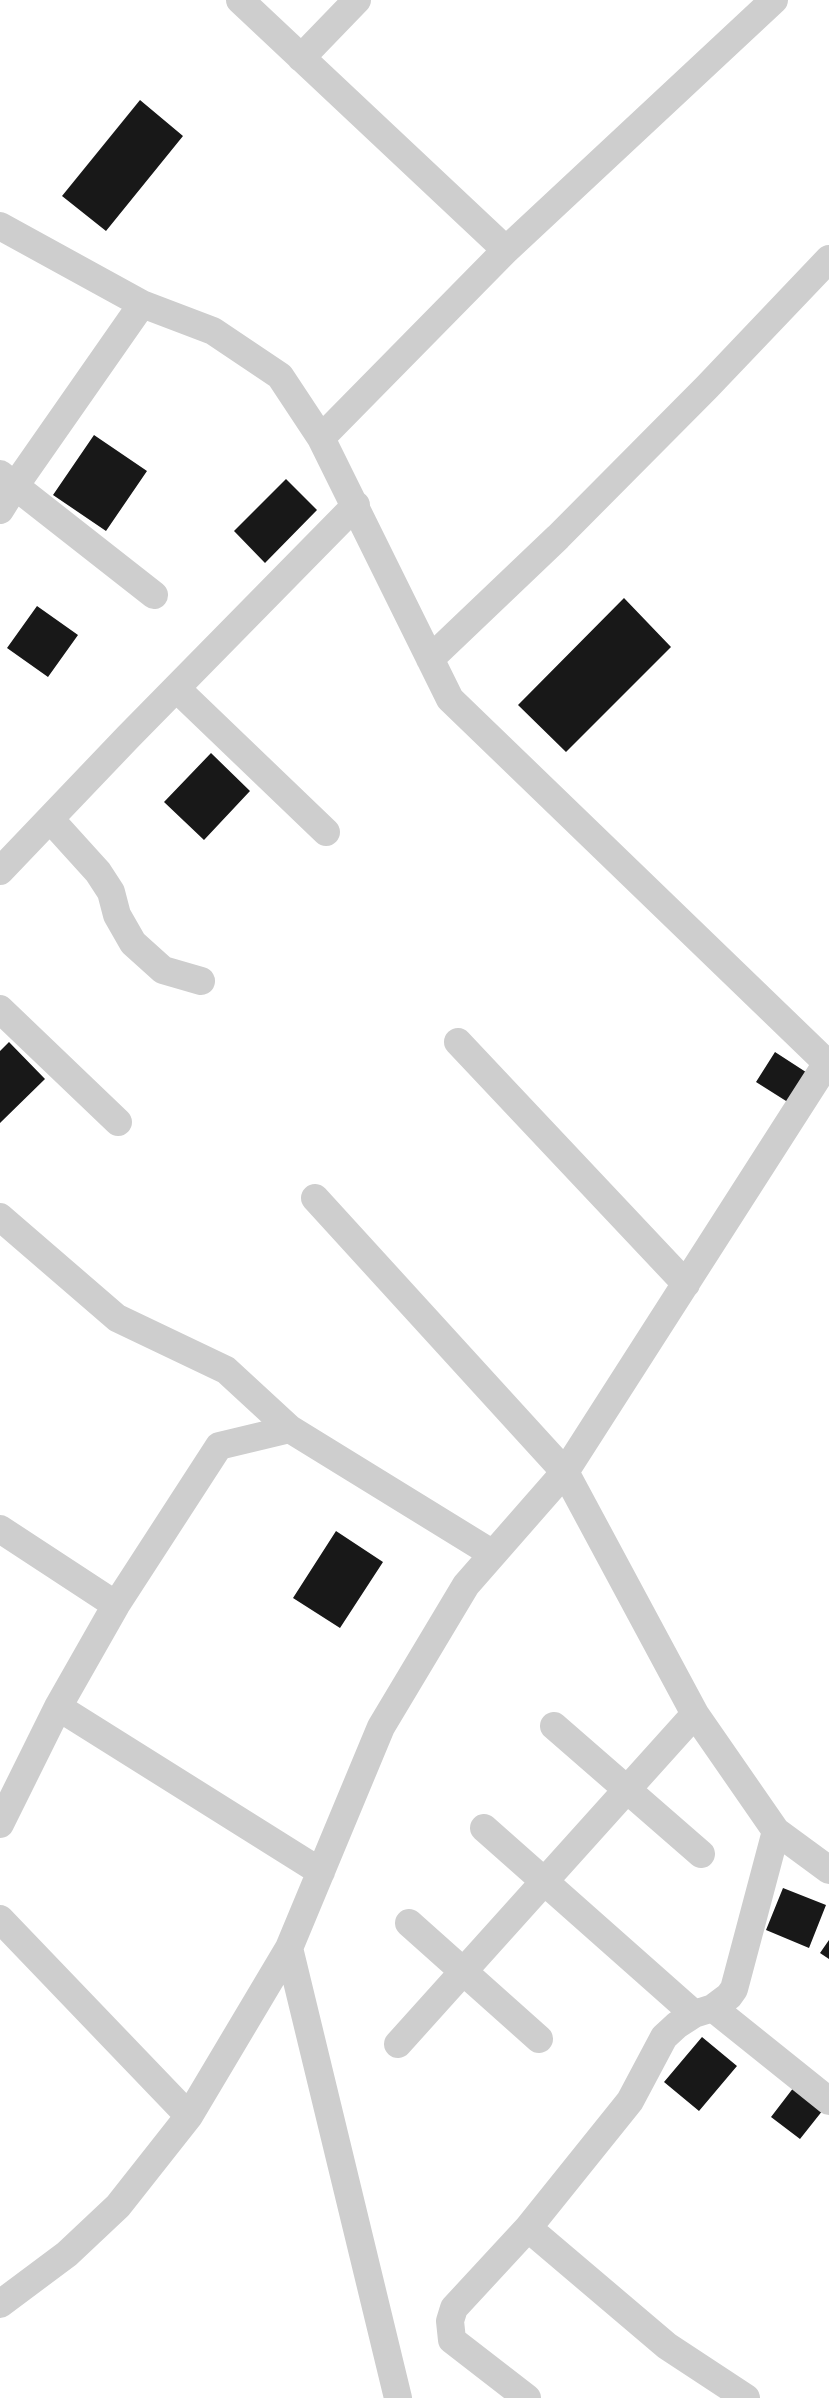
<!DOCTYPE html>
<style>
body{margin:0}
canvas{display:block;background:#fff}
</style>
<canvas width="829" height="2398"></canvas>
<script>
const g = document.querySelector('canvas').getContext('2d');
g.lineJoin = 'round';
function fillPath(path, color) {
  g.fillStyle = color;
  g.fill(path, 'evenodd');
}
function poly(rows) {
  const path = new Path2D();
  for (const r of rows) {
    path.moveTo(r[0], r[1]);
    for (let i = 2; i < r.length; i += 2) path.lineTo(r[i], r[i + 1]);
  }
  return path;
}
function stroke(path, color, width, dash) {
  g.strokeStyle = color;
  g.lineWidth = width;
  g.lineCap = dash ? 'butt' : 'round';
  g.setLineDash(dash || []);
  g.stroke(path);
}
fillPath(poly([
 [140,100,183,136,106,231,62,196],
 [94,435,147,471,106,531,53,495],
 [286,479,317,510,265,563,234,531],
 [624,598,671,647,566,752,518,705],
 [37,606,78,635,48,677,7,648],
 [211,753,250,791,204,840,164,802],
 [9,1042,45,1079,0,1123,0,1051],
 [775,1052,812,1076,794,1106,756,1082],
 [336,1531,383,1562,340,1628,293,1598],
 [783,1888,826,1905,809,1948,766,1930],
 [829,1940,829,1959,820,1953],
 [702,2037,737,2066,699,2111,664,2082],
 [794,2087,823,2110,800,2139,771,2117]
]), '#181818');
stroke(poly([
 [240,0,506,250],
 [301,58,357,0],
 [0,226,142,304,213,331,280,376,321,438,450,699,829,1065],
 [321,438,506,250,774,0],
 [0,474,15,486,142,304],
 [0,510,15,486,154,595],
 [430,659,558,537,707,387,829,259],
 [177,689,326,832],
 [50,819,98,872,111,892,117,915,133,943,163,970,201,981],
 [0,871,128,737,356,505],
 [0,1009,118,1122],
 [458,1042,686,1284],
 [315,1198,565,1472,695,1714,776,1831,829,1870],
 [0,1217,117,1318,226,1370,290,1429],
 [0,1529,116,1605],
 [58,1707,321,1872],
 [554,1726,701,1854],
 [0,1824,58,1707,116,1605,219,1446,290,1429,493,1554],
 [484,1828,694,2014],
 [0,1919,189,2116],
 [409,1923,539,2039],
 [289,1948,398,2398],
 [713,2008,829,2101],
 [398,2044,695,1714],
 [0,2304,67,2254,118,2206,189,2116,289,1948,381,1727,466,1585,565,1472,827,1063],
 [527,2398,452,2340,450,2321,454,2308,528,2228],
 [746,2398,667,2346,528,2228,630,2101,664,2037,677,2025,694,2014,713,2008,729,1996,734,1989,776,1831]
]), '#cecece', 28);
</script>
